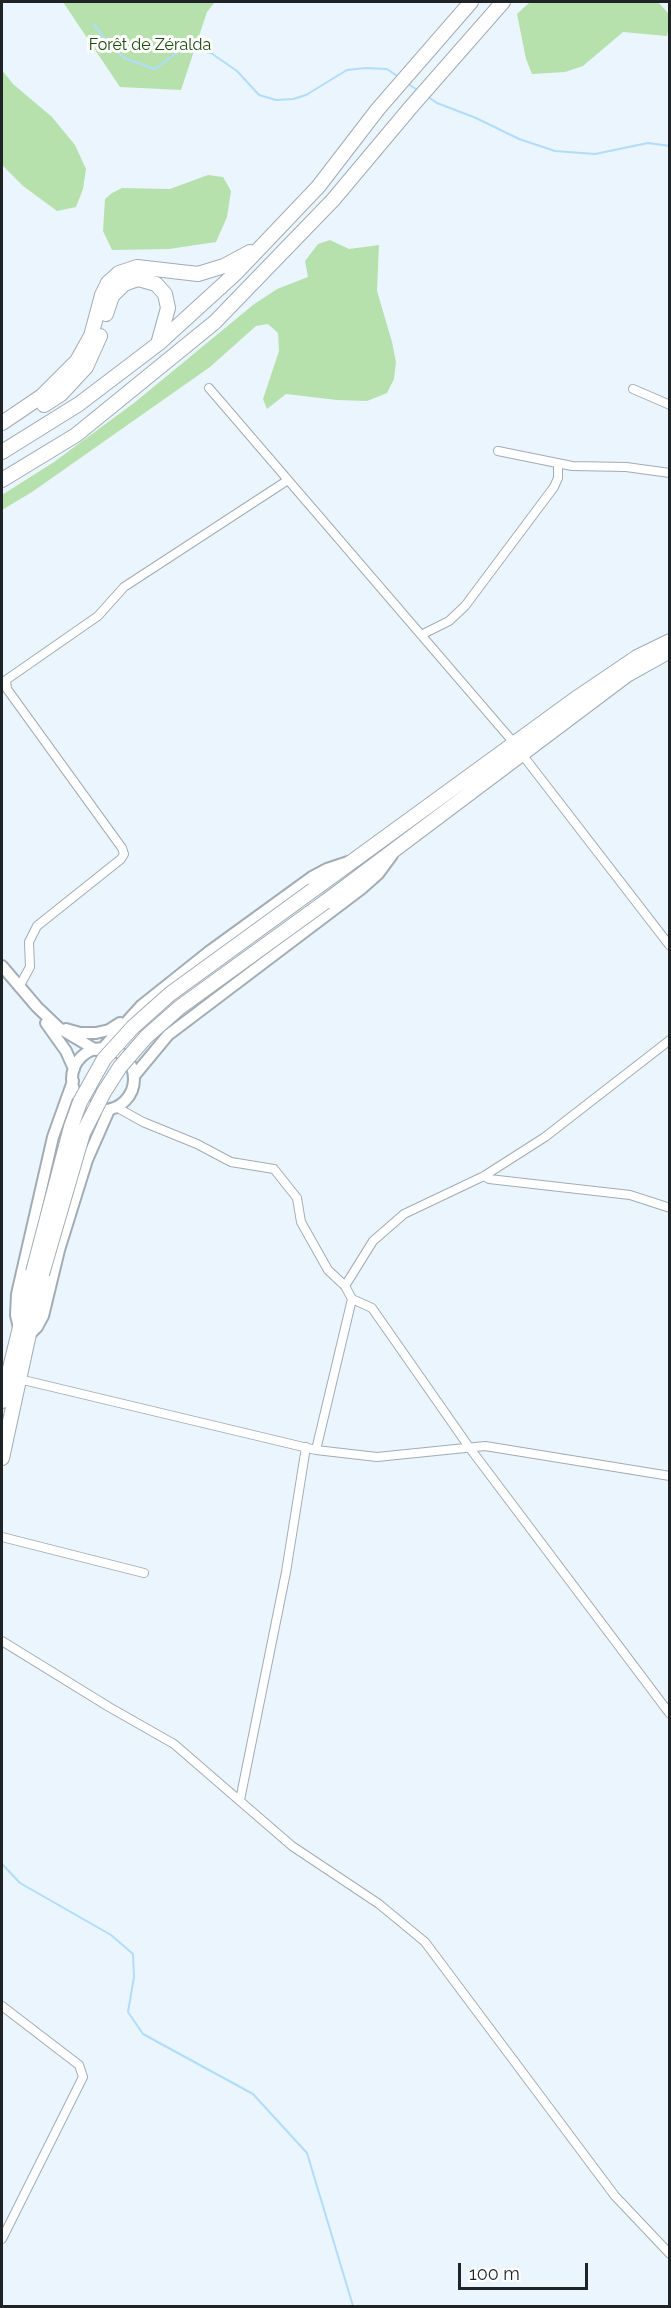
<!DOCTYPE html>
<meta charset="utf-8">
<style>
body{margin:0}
#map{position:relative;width:671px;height:2308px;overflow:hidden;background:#eaf5fe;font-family:Raleway,sans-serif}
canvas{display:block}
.frame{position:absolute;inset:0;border:3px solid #1f2326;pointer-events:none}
.scale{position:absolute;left:458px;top:2263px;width:130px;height:27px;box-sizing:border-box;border:3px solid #1f2326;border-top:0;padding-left:8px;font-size:18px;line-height:21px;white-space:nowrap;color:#1f2326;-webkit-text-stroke:4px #fff;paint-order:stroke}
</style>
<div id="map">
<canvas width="671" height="2308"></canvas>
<div class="frame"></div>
<div class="scale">100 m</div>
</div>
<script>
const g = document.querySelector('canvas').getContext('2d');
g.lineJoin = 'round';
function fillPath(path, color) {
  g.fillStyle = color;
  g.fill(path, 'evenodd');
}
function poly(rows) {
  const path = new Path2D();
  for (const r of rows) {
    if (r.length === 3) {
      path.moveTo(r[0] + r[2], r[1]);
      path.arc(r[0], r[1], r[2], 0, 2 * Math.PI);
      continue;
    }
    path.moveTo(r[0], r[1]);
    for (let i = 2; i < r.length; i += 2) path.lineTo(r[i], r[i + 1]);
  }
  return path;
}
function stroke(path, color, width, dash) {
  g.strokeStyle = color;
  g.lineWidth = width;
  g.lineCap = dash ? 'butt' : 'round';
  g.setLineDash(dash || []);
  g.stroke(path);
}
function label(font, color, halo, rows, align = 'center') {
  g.font = font + ' Raleway,sans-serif';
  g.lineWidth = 6;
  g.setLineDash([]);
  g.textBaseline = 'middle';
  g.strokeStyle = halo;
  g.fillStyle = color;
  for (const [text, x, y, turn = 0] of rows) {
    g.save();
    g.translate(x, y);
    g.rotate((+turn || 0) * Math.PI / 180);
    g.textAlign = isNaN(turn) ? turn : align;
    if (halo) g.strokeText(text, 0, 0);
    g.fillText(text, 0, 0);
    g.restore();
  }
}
fillPath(poly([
 [63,2,215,2,207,12,181,90,120,87],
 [530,2,658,2,669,14,669,26,667,36,623,32,583,66,565,72,532,74,526,59,517,14],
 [2,70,13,84,52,117,75,145,86,169,83,189,76,207,57,211,23,186,2,165],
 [208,175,223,177,231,191,227,217,216,242,169,249,112,250,103,231,105,199,112,193,122,188,170,189],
 [330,240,349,249,379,245,377,291,392,342,396,362,394,379,387,393,367,401,337,400,286,394,267,409,263,399,279,351,278,333,268,324,256,326,210,367,32,492,2,510,2,495,54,462,134,403,253,305,277,289,308,277,305,261,318,244]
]), '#b6e1ad');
stroke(poly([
 [94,25,112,47,124,58,155,69,183,48,211,53,237,71,259,95,276,100,293,99,306,95,347,70,366,68,387,69,400,78],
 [407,83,420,92],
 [427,96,437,103,476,118,519,139,555,151,595,154,648,143,670,146],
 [2,1864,20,1883,111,1935,133,1954,134,1977,128,2012,143,2034,253,2094,307,2153,353,2306]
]), '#b0ddfb', 2);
const street = poly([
 [209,388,514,743],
 [633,389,670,405],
 [498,451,572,466,626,467,670,473],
 [421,635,449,621,465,606,554,487,558,478,558,464],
 [521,753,670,946],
 [19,987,30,967,29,942,37,926,121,859,124,854,122,848,7,689,6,680,98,616,124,587,288,480],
 [116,1107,143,1122,197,1144,231,1162,274,1169,297,1198,301,1222,328,1270,345,1286,352,1299,372,1308,469,1447,670,1714],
 [484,1176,489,1179,630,1195,670,1208],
 [345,1286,373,1241,404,1214,484,1176,545,1137,670,1040],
 [19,1379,316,1450,377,1457,485,1446,670,1476],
 [316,1450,352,1299],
 [2,1537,144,1573],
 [2,1641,109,1707,174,1744,292,1846,379,1904,425,1942,615,2196,670,2254],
 [240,1800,286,1572,306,1447],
 [2,2006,79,2065,83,2077,2,2239]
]);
const secondary = poly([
 [2,966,37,1007,59,1028,96,1050],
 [46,1023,66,1051,74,1069],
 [66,1029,80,1033,96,1033,109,1030,120,1023],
 [103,1079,31],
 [102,1049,141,1006,210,951,312,877,327,869,348,862],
 [134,1076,168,1035,361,889,378,874,392,855],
 [19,1328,16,1315,17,1294,53,1137,73,1081],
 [28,1336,37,1327,43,1316,59,1250,87,1160,109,1110]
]);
const highway = poly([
 [106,314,112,296,124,284,138,279,156,284,165,294,168,308,158,344],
 [44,405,61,394,86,367,100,336],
 [2,423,42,396,77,361,91,336,102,295,108,283,119,273,137,267,198,274,224,266,250,252],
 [2,452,79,404,158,344,237,272,318,187,378,109,471,2],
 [2,480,76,435,215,322,333,200,411,107,503,2],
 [313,890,578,697,637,657,670,641],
 [325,902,627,675,670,651],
 [2,1401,33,1274],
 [2,1458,42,1274]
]);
stroke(street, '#a2acb4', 10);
stroke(secondary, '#a2acb4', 14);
stroke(highway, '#a2acb4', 16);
stroke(street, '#fff', 8);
stroke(secondary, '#fff', 10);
stroke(highway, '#fff', 14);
const highwayBridge = poly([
 [33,1272,71,1127,80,1102,104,1059,133,1027,170,994,313,890],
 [42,1274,83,1133,104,1092,120,1067,146,1037,180,1007,325,902]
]);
stroke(highwayBridge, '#a2acb4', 16, []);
stroke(highwayBridge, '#fff', 14);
label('16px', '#184a09', '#fff', [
 ["Forêt de Zéralda",150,45]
]);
</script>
